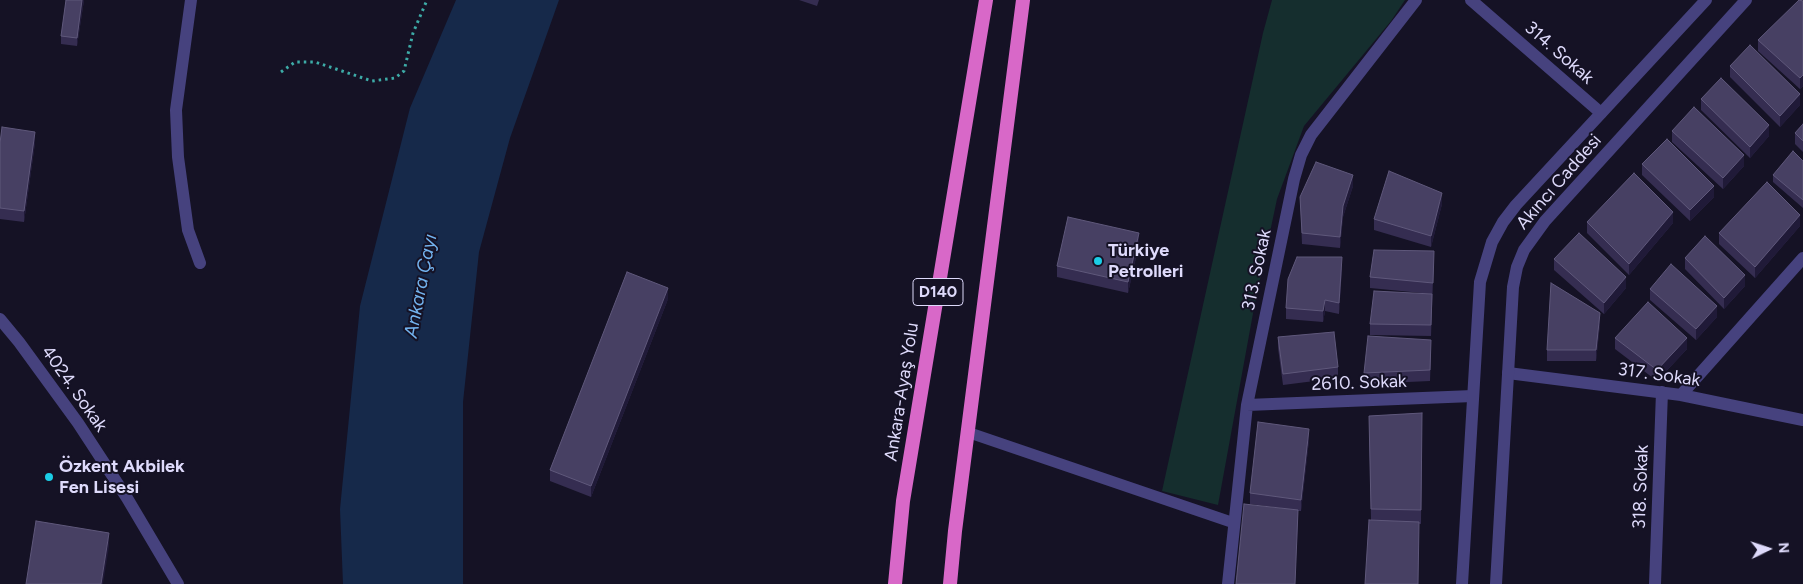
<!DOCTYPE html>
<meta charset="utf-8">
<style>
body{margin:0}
#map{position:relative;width:1803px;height:584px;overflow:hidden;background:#151225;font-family:Figtree,sans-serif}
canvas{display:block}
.north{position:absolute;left:1743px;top:524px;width:50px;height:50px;-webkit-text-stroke:4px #151225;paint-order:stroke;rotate:86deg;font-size:14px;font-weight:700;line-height:20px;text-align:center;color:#dedafb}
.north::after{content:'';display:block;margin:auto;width:18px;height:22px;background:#dedafb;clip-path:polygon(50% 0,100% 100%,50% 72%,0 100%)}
</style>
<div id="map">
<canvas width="1803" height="584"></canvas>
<div class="north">N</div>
</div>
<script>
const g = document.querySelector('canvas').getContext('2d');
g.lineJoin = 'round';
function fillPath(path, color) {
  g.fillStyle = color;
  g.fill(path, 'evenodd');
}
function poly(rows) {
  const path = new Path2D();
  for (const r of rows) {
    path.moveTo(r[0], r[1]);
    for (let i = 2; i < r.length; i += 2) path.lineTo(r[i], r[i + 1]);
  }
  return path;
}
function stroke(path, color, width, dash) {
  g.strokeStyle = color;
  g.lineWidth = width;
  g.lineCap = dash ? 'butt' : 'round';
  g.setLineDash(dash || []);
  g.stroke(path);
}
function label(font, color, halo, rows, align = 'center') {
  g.font = font + ' Figtree,sans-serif';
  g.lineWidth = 4;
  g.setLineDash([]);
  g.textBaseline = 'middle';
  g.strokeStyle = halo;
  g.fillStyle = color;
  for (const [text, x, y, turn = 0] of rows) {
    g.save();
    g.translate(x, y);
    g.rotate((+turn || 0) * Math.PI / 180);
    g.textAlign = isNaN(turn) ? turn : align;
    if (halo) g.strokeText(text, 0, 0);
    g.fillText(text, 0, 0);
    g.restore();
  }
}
fillPath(poly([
 [1272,0,1405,0,1391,21,1304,126,1277,199,1254,308,1218,505,1162,491,1263,33]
]), '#152e2e');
fillPath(poly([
 [456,0,559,0,510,138,479,252,463,402,463,584,343,584,340,509,360,306,410,108]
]), '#16294a');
stroke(poly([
 [281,72,295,62,315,62,372,81,395,78,404,71,413,33,427,0]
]), '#3daba7', 3, [2.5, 4]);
stroke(poly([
 [967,432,1234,523]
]), '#46427e', 11);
stroke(poly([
 [191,0,176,110,178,157,188,230,200,263],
 [1471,0,1601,113],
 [0,319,19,342,78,423,127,498,178,584],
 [1508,373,1681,395,1803,420],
 [1681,395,1803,258],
 [1247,405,1473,396],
 [1228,584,1247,405,1294,179,1301,155,1311,135,1416,0],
 [1655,584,1662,392]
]), '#46427e', 12);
stroke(poly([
 [1462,584,1480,282,1492,242,1503,222,1516,205,1706,0],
 [1496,584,1513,287,1517,267,1524,250,1545,221,1746,0]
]), '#46427e', 12);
stroke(poly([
 [895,584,903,501,986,0],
 [950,584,955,531,1023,0]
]), '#d868c8', 14);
fillPath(poly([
 [66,0,84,0,77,46,61,44,61,36],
 [799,0,819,0,817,6],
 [1803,1,1803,86,1800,89,1758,51,1758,40],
 [1730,66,1800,105,1780,127,1730,77],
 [1701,99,1769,136,1750,158,1701,110],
 [1803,124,1803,152,1795,144,1795,133],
 [1672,131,1744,166,1723,189,1672,142],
 [0,143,35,143,24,222,0,219],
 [1803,161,1803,208,1773,182,1773,175],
 [1642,164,1714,197,1690,221,1642,175],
 [1353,186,1343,217,1340,248,1302,244,1300,197],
 [1442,204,1431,247,1374,230,1374,219],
 [1587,222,1673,223,1629,275,1587,233],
 [1800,226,1755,278,1719,244,1719,233],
 [1139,244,1128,293,1057,277,1057,266],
 [1434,251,1431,336,1370,335,1370,324,1432,294,1370,288,1370,277],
 [1685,258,1745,286,1724,309,1685,269],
 [1554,259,1626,288,1604,314,1554,270],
 [1342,268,1339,314,1325,311,1323,322,1286,319,1286,308],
 [1650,289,1717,317,1696,340,1650,300],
 [668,299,591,497,550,481,550,470],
 [1600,324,1596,361,1547,361,1547,350],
 [1278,337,1338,367,1338,378,1283,385,1278,348],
 [1615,338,1687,349,1657,381,1615,349],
 [1431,351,1430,381,1364,384,1364,373],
 [1422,413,1421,524,1371,520,1369,416],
 [1309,440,1301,511,1298,511,1298,524,1281,508,1250,504,1250,493]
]), '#352d51');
fillPath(poly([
 [82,0,84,0,77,46,77,38],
 [1803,75,1803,86,1800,89,1800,78],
 [1800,94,1800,105,1780,127,1780,116],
 [1769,125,1769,136,1750,158,1750,147],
 [35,132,35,143,24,222,24,211],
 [1744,155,1744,166,1723,189,1723,178],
 [1353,175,1353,186,1343,217,1340,248,1340,237,1343,206],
 [1714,186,1714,197,1690,221,1690,210],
 [1442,193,1442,204,1431,247,1431,236],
 [1673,212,1673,223,1629,275,1629,264],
 [1800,215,1800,226,1755,278,1755,267],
 [1139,233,1139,244,1128,293,1128,282],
 [1342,257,1342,268,1339,314,1339,303],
 [1745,275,1745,286,1724,309,1724,298],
 [1626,277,1626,288,1604,314,1604,303],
 [668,288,668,299,591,497,591,486],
 [1325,300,1325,311,1323,322,1323,311],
 [1717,306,1717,317,1696,340,1696,329],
 [1600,313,1600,324,1596,361,1596,350],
 [1687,338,1687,349,1657,381,1657,370],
 [1309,429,1309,440,1301,511,1301,500],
 [1298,510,1298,524,1295,584],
 [109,533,109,547,103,584,101,584]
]), '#201a38');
const building = poly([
 [66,0,82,0,77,38,61,36,66,0],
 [1799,0,1803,1,1803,75,1800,78,1758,40,1799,0],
 [1750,45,1800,94,1780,116,1730,66,1750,45],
 [1721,78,1769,125,1750,147,1701,99,1721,78],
 [1694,107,1744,155,1723,178,1672,131,1694,107],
 [1803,124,1803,141,1795,133,1803,124],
 [2,127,35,132,24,211,0,208,0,143,2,127],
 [1667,139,1714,186,1690,210,1642,164,1667,139],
 [1793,151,1803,161,1803,200,1773,175,1793,151],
 [1316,162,1353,175,1343,206,1340,237,1302,233,1300,197,1316,162],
 [1389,171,1442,193,1431,236,1374,219,1389,171],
 [1634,173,1673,212,1629,264,1587,222,1634,173],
 [1767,182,1800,215,1755,267,1719,233,1767,182],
 [1068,217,1139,233,1128,282,1057,266,1068,217],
 [1579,233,1626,277,1604,303,1554,259,1579,233],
 [1705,236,1745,275,1724,298,1685,258,1705,236],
 [1374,250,1434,251,1433,283,1370,277,1374,250],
 [1297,257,1342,257,1339,303,1325,300,1323,311,1286,308,1288,279,1297,257],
 [1671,264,1717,306,1696,329,1650,289,1671,264],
 [627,272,668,288,591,486,550,470,627,272],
 [1551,283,1600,313,1596,350,1547,350,1551,283],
 [1374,291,1432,294,1431,325,1370,324,1374,291],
 [1648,302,1687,338,1657,370,1615,338,1648,302],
 [1334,332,1338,367,1283,374,1278,337,1334,332],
 [1368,336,1431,340,1430,370,1364,373,1368,336],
 [1422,413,1421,510,1371,509,1369,416,1422,413],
 [1258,422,1309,429,1301,500,1250,493,1258,422],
 [1244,504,1298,510,1295,584,1236,584,1244,504],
 [1369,520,1419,522,1418,584,1365,584,1369,520],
 [36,521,109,533,101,584,26,584,36,521]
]);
fillPath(building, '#474063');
stroke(building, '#5f587b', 1);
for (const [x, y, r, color] of [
 [1098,261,5,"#1bcde6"],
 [49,477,5,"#1bcde6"]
]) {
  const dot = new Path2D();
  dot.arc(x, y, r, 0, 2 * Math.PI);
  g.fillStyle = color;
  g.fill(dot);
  stroke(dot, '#151225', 2);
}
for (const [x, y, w] of [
 [938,292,50]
]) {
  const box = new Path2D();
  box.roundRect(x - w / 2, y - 13.5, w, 27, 4);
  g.fillStyle = '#151225';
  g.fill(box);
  stroke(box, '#dedafb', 1);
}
label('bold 16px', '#dedafb', null, [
 ["D140",938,292]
]);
label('18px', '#dedafb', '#151225', [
 ["314. Sokak",1559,53,41],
 ["Akıncı Caddesi",1559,182,-49],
 ["313. Sokak",1257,270,-78],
 ["317. Sokak",1659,375,8],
 ["2610. Sokak",1359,383,-2],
 ["4024. Sokak",74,389,55],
 ["Ankara-Ayaş Yolu",902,392,-81],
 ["318. Sokak",1641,487,-88]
]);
label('bold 18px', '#dedafb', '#151225', [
 ["Türkiye",1108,251],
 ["Petrolleri",1108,272],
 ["Özkent Akbilek",59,467],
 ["Fen Lisesi",59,488]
], 'left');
label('italic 19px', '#73b3ef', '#151225', [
 ["Ankara Çayı",421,286,-79]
]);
</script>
